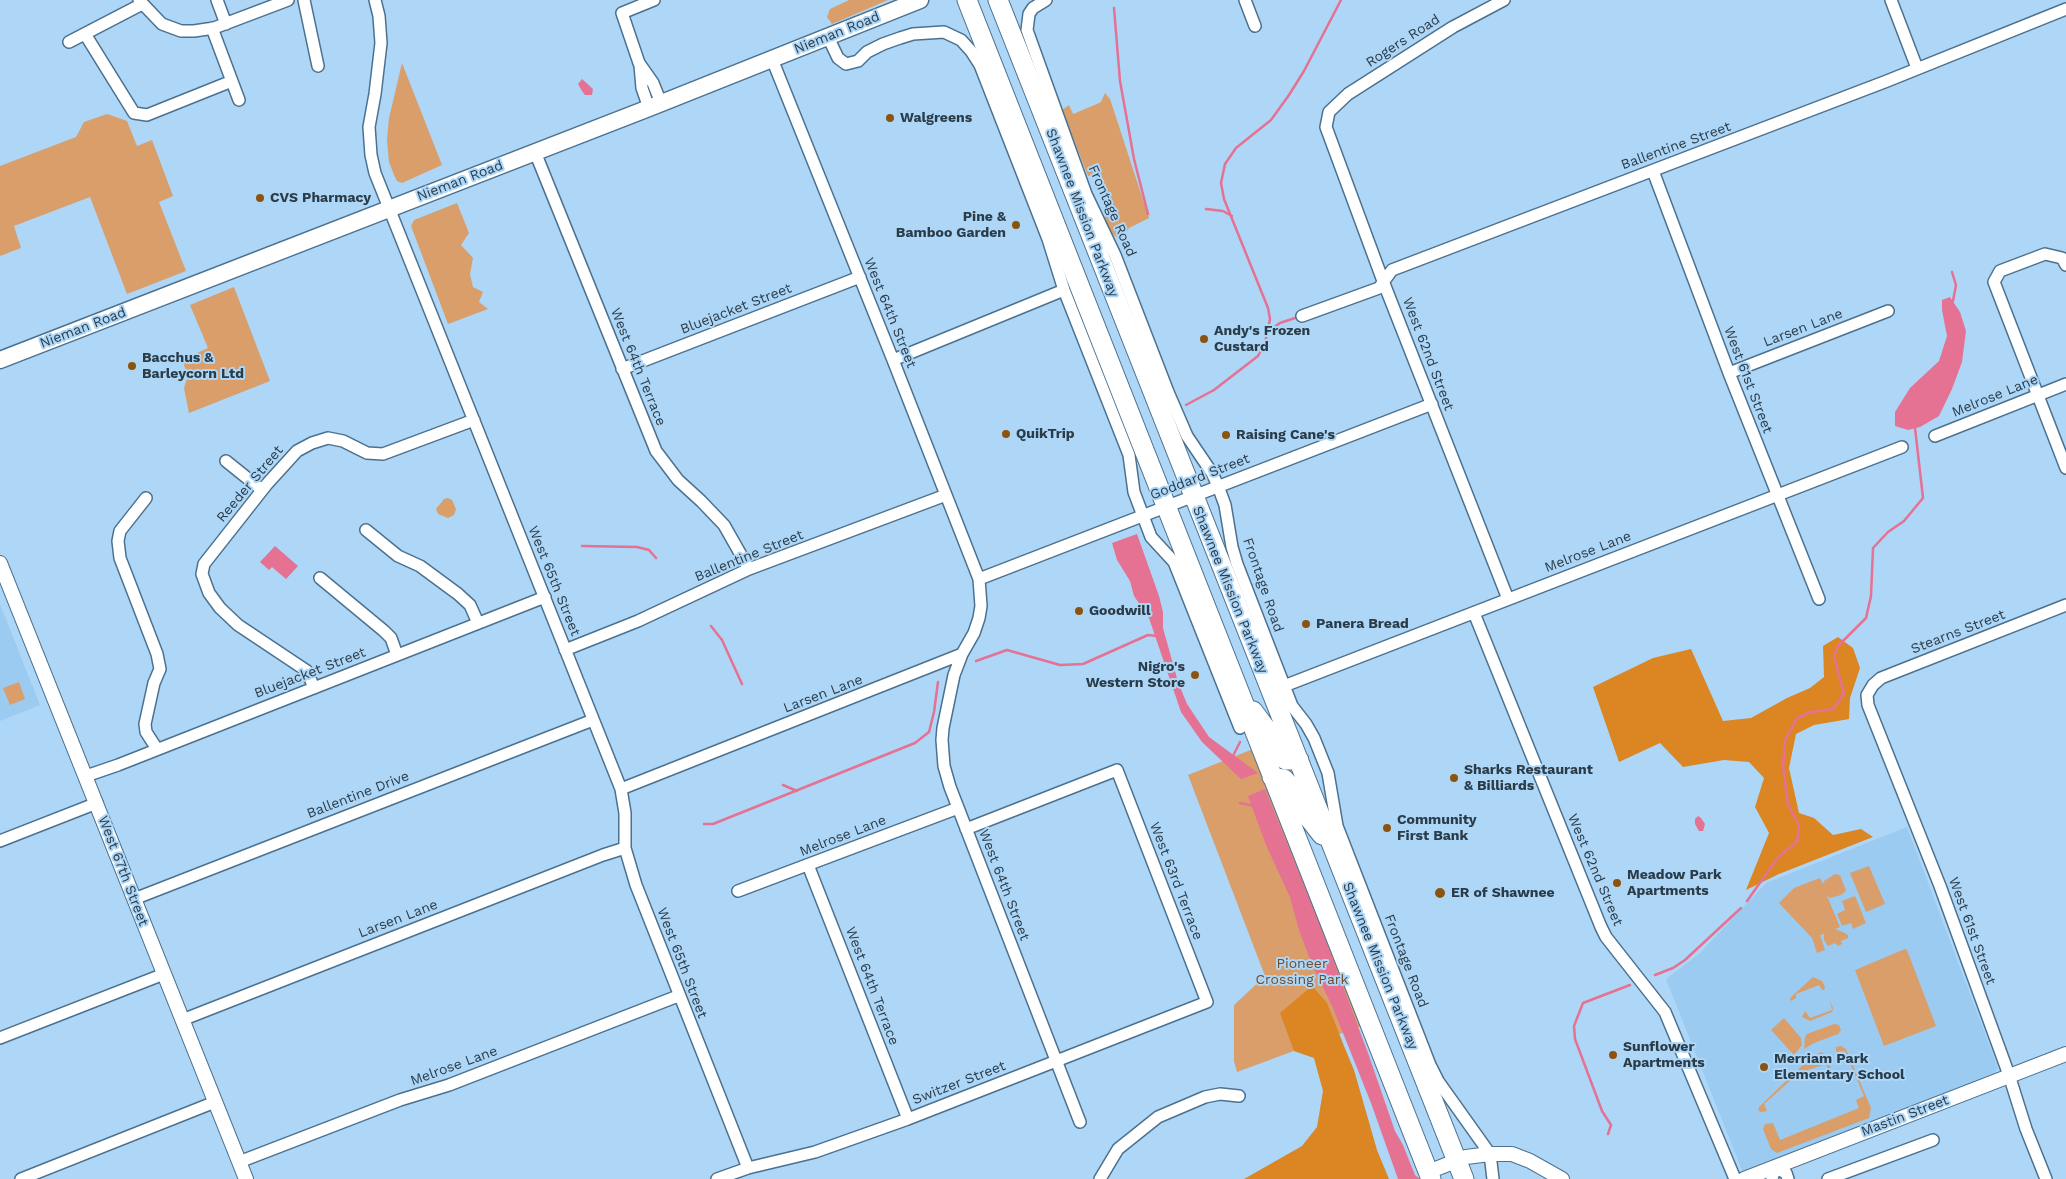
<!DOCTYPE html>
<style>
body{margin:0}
canvas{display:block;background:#add6f7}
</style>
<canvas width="2066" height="1179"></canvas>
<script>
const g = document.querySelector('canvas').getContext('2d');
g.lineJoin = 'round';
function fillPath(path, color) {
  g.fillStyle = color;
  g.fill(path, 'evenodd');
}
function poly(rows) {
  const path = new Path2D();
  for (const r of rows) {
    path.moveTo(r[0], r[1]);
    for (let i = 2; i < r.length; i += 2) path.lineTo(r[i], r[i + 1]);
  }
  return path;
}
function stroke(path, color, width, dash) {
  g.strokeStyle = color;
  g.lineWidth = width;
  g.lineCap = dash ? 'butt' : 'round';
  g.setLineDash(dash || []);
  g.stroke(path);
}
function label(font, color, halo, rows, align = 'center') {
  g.font = font + ' "Work Sans",sans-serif';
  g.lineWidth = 4;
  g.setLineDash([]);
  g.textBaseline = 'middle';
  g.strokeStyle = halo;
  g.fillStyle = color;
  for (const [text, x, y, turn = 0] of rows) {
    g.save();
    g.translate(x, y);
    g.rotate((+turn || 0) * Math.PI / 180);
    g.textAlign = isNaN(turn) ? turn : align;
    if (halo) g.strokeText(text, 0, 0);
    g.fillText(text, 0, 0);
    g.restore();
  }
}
fillPath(poly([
 [0,604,40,705,0,721],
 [1907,827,1998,1068,1994,1073,1743,1173,1666,979,1699,954,1766,883]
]), '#9ccbf1');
fillPath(poly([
 [849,0,888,0,832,24,827,17,830,9],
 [402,63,442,165,402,183,397,181,394,175,389,162,387,140,389,118],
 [1105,93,1110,99,1149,218,1129,228,1122,238,1117,237,1110,232,1105,217,1111,214,1096,175,1088,176,1062,110,1069,105,1073,114,1097,104,1101,102],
 [107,114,127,121,137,146,152,140,173,196,159,202,186,271,127,294,90,197,14,226,21,248,0,256,0,166,76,137,84,122],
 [457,203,469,233,461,245,473,258,470,274,473,287,483,292,479,302,488,309,448,324,411,226,414,220],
 [234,287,270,381,189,413,184,388,188,375,182,360,208,348,190,305],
 [448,498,452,500,456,509,454,515,448,518,438,514,436,509,444,499],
 [19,682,25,699,10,705,3,688],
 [1253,749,1361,1026,1237,1072,1234,1061,1234,1005,1265,976,1188,775],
 [1869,866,1885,904,1866,912,1850,873],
 [1835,874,1840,875,1846,891,1841,895,1830,898,1827,896,1840,927,1835,929,1843,932,1848,935,1848,938,1841,941,1842,944,1838,946,1835,943,1828,946,1824,940,1824,934,1820,935,1825,950,1817,953,1812,938,1779,903,1794,888,1820,878,1823,884,1824,881],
 [1855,896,1866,923,1853,929,1851,923,1842,926,1837,914,1845,910,1842,901],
 [1905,949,1907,950,1936,1026,1884,1046,1855,970],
 [1813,977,1822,981,1825,987,1824,990,1822,990,1819,985,1796,994,1796,998,1791,1001,1790,998],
 [1830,1001,1833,1008,1832,1012,1810,1021,1802,1017,1805,1011,1810,1018,1832,1010],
 [1784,1018,1801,1038,1802,1045,1794,1055,1771,1030],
 [1834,1024,1839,1025,1841,1030,1838,1034,1814,1043,1804,1049,1805,1037,1807,1034],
 [1841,1046,1846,1049,1871,1108,1869,1118,1777,1153,1771,1149,1763,1129,1765,1124,1773,1123,1780,1140,1859,1108,1856,1100,1864,1096,1845,1051,1836,1052,1836,1047],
 [1821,1052,1824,1054,1831,1068,1828,1069,1826,1064,1796,1074,1794,1076,1795,1081,1792,1079,1764,1104,1767,1111,1761,1112,1758,1110,1759,1107,1808,1060]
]), '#d99e69');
fillPath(poly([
 [1838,637,1853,648,1860,668,1850,698,1849,719,1814,725,1796,734,1789,768,1799,813,1814,818,1833,835,1861,829,1873,837,1779,874,1746,890,1769,833,1755,807,1764,778,1749,762,1724,760,1683,767,1660,743,1619,762,1593,687,1653,658,1691,649,1723,721,1751,718,1787,698,1810,688,1824,677,1823,646],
 [1312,986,1327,1003,1344,1046,1354,1070,1377,1150,1389,1179,1244,1179,1302,1146,1317,1127,1323,1091,1314,1058,1294,1051,1280,1013]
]), '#db8523');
fillPath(poly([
 [582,79,593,89,592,95,585,95,582,91,578,84],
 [1950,297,1960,312,1966,331,1962,362,1952,389,1939,416,1920,427,1908,430,1895,426,1895,412,1910,388,1939,361,1947,336,1942,310,1942,300],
 [1137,534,1159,596,1163,612,1163,628,1178,682,1187,704,1209,737,1258,773,1241,779,1202,742,1181,712,1149,618,1134,596,1130,581,1117,560,1112,543],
 [275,546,298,566,286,579,272,567,269,570,260,562],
 [1265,789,1317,917,1368,1053,1395,1131,1403,1145,1415,1175,1420,1179,1398,1179,1371,1103,1333,1008,1311,962,1299,930,1290,897,1266,845,1248,796],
 [1698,816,1701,818,1705,824,1703,831,1699,831,1695,824,1695,819]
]), '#e57193');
stroke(poly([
 [1114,8,1120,81,1134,159,1148,214],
 [1206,209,1223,211,1232,216],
 [1952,272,1956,285,1953,301],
 [1269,331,1280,323,1298,317],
 [1186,405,1214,390,1258,356,1265,343,1270,319,1268,308,1224,199,1221,183,1225,164,1236,148,1271,120,1289,95,1304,71,1341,0],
 [582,546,637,547,649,550,656,558],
 [711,626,722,640,742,684],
 [976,661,1007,650,1060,665,1083,664,1148,635,1157,636],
 [1232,758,1240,742],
 [783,785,797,791],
 [1240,803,1254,806],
 [704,824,713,824,915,743,929,732,934,712,938,682],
 [1747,901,1779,856,1797,842,1799,825,1788,805,1783,766,1785,740,1797,718,1810,712,1833,709,1844,694,1834,656,1838,646,1866,618,1871,596,1873,548,1888,532,1904,521,1923,498,1915,428],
 [1655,975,1673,968,1685,960,1741,908],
 [1608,1134,1611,1125,1602,1111,1575,1039,1574,1026,1583,1003,1630,985]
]), '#e57193', 2.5);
const minor = poly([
 [139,0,162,24,181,31,194,31,214,28,288,0],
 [217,0,226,24],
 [304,0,318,66],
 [375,0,379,16,381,43,375,94,369,127,371,155,375,173,621,789,625,813,625,848,636,885,748,1168],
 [654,0,622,13,639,63,653,83,661,103],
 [1046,0,1033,8,1029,14,1027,30,1086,194,1115,255,1168,392,1187,436,1212,473,1218,486,1225,505,1232,547,1237,564,1292,706,1306,724,1314,738,1328,773,1337,826,1430,1065,1438,1081,1490,1154,1493,1179],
 [1245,0,1255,26],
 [1504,0,1453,27,1348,94,1329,112,1326,127,1383,281,1508,599],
 [1891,0,1917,68],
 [212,28,239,100],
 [85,34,134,113,147,115,232,81],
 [828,37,838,58,846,64,858,61,867,52,883,44,900,38,913,34,944,32,961,40,971,51,980,65,1048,239,1064,290,1129,455,1134,492,1151,537,1174,562,1240,728],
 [69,42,142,4],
 [640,65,642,88,649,108],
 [535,152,656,451,678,480,701,501,724,525,749,569],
 [1653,171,1729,373,1819,599],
 [2066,265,2062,258,2045,254,2000,271,1994,282,2066,468],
 [1302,316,1379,288,1392,270,1887,81,2066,9],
 [893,360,1064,290],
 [622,369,860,277],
 [1729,373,1888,311],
 [1935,436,2066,384],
 [226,461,262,490],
 [146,498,120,531,118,541,120,558,157,654,160,669,154,683,145,724,146,732,157,749],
 [366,530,398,556,420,566,458,594,470,605,478,623],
 [320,578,384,631,391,638,397,655],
 [979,579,1432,404],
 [1474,613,1601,927,1606,937,1665,1012,1735,1179],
 [565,650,638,621,749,569,946,495],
 [962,654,954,675,943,728,942,740,944,766,950,787,1080,1122],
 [1284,686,1902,447],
 [314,688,307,671,238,625,220,608,209,593,202,574,204,564,267,484,297,451,312,443,328,438,343,441,367,453,383,454,474,420],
 [86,776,118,765,545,597],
 [621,789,962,654,974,633,979,618,981,606,979,579,893,360,772,59],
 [0,841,97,803],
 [808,865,908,1119],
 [738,891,958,808],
 [134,899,593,720],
 [182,1020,603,855,625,848],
 [0,1038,164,974],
 [239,1162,400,1100,449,1085,678,996],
 [21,1179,215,1102],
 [717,1179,748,1168,815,1152,908,1119,1207,1002,1117,770,966,829],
 [1100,1179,1118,1149,1158,1117,1205,1097,1220,1094,1239,1096],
 [1772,1179,1775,1168,1786,1173,1788,1179],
 [1828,1179,1933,1140],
 [2046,1179,2026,1129,2009,1075,1940,886,1868,705,1867,695,1873,685,1881,678,2066,605]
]);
const tertiary = poly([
 [0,563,246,1179],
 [1428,1172,1466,1157,1490,1154,1512,1154,1530,1161,1562,1179],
 [1744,1179,2066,1054]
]);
const secondary = poly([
 [0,360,649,108,920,0]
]);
const trunk = poly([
 [967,0,1431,1179],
 [998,0,1464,1179],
 [1253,711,1273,738,1277,748,1286,760,1299,760],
 [1272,777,1284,779,1295,792,1301,808,1322,835]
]);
stroke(minor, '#4c718f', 14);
stroke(tertiary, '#4c718f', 16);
stroke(secondary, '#4c718f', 19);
stroke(trunk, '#4c718f', 21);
stroke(minor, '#fff', 11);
stroke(tertiary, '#fff', 14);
stroke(secondary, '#fff', 16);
stroke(trunk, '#fff', 19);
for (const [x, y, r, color] of [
 [890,118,5,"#8d530e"],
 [260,198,5,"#8d530e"],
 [1016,225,5,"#8d530e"],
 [1204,339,5,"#8d530e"],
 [132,366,5,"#8d530e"],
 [1006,434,5,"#8d530e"],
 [1226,435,5,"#8d530e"],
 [1079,611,5,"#8d530e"],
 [1306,624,5,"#8d530e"],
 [1195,675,5,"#8d530e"],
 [1454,778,5,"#8d530e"],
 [1387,828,5,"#8d530e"],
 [1617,883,5,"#8d530e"],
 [1440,893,6,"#8d530e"],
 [1613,1055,5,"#8d530e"],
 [1764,1067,5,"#8d530e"]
]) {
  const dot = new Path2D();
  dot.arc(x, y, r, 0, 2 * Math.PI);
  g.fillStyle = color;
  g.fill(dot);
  stroke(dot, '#add6f7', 2);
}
label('14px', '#2b3c49', '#add6f7', [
 ["Nieman Road",837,33,-22],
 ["Rogers Road",1403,41,-33],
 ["Ballentine Street",1676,146,-20],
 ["Nieman Road",460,181,-21],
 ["Frontage Road",1112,211,66],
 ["Shawnee Mission Parkway",1082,213,69],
 ["Bluejacket Street",736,309,-21],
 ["West 64th Street",890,313,68],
 ["Nieman Road",83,328,-21],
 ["Larsen Lane",1803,328,-21],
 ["West 62nd Street",1428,354,69],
 ["West 64th Terrace",638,367,68],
 ["West 61st Street",1748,380,69],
 ["Melrose Lane",1995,396,-22],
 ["Goddard Street",1200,477,-21],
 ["Reeder Street",250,484,-50],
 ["Melrose Lane",1588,552,-21],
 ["Ballentine Street",749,556,-22],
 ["West 65th Street",554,581,68],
 ["Frontage Road",1263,585,71],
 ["Shawnee Mission Parkway",1230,590,68],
 ["Stearns Street",1958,632,-21],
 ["Bluejacket Street",310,673,-21],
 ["Larsen Lane",823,694,-21],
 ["Ballentine Drive",358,795,-21],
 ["Melrose Lane",843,836,-21],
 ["West 62nd Street",1595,870,67],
 ["West 67th Street",123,871,69],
 ["West 63rd Terrace",1176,881,69],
 ["West 64th Street",1004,885,69],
 ["Larsen Lane",398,919,-21],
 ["West 61st Street",1972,931,70],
 ["Frontage Road",1406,961,69],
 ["West 65th Street",682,963,69],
 ["Shawnee Mission Parkway",1380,966,68],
 ["West 64th Terrace",872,986,69],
 ["Melrose Lane",454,1066,-20],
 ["Switzer Street",959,1083,-21],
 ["Mastin Street",1905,1116,-21]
]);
label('bold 14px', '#2b3c49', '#add6f7', [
 ["Walgreens",900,118],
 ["CVS Pharmacy",270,198],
 ["Pine &",1006,217,"right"],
 ["Bamboo Garden",1006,233,"right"],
 ["Andy's Frozen",1214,331],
 ["Custard",1214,347],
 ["Bacchus &",142,358],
 ["Barleycorn Ltd",142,374],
 ["QuikTrip",1016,434],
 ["Raising Cane's",1236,435],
 ["Goodwill",1089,611],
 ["Panera Bread",1316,624],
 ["Nigro's",1185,667,"right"],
 ["Western Store",1185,683,"right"],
 ["Sharks Restaurant",1464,770],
 ["& Billiards",1464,786],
 ["Community",1397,820],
 ["First Bank",1397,836],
 ["Meadow Park",1627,875],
 ["Apartments",1627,891],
 ["ER of Shawnee",1451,893],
 ["Sunflower",1623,1047],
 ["Apartments",1623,1063],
 ["Merriam Park",1774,1059],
 ["Elementary School",1774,1075]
], 'left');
label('14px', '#714c28', '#add6f7', [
 ["Pioneer",1302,964],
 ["Crossing Park",1302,980]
]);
</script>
